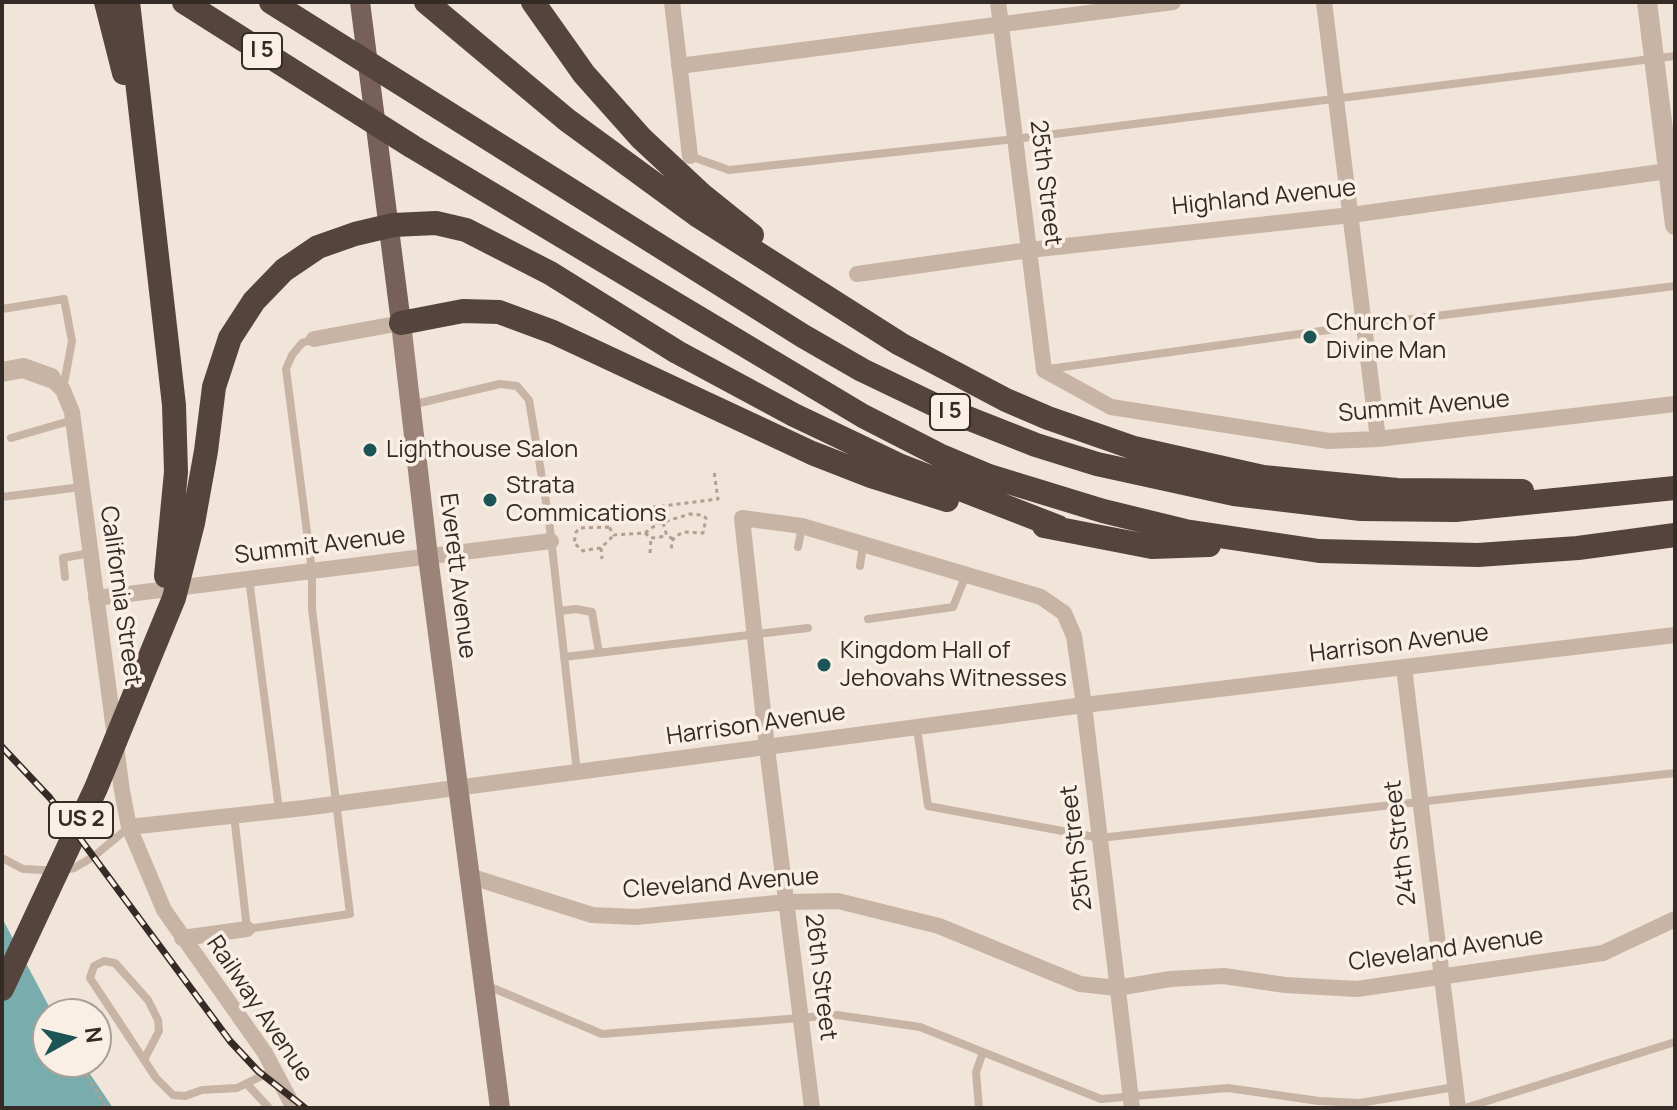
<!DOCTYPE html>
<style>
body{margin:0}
#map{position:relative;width:1677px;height:1110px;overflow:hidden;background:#f1e4d9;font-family:Manrope,sans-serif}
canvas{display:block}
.frame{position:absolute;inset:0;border:4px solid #342a26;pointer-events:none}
.north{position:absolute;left:32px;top:998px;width:80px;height:80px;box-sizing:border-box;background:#f9efe5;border:2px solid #aaa099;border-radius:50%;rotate:82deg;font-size:22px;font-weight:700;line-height:32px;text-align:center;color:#342a26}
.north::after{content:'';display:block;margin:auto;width:28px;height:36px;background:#1d5455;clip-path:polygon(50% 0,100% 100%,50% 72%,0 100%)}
</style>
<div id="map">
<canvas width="1677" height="1110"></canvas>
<div class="frame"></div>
<div class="north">N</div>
</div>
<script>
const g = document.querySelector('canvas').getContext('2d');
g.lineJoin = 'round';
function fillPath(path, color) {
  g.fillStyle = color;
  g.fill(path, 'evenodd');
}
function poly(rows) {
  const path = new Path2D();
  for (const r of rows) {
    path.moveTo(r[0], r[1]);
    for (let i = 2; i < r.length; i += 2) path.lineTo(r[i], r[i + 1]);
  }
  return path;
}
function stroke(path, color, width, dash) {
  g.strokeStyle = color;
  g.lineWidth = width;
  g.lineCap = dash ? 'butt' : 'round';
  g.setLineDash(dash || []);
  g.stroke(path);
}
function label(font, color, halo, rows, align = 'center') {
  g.font = font + ' Manrope,sans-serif';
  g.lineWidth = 7;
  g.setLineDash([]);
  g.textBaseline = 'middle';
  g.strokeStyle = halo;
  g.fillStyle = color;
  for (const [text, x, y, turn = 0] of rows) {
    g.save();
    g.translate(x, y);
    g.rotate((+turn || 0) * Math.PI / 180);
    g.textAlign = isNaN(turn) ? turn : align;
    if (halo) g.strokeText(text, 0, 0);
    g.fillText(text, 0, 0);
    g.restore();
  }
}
fillPath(poly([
 [2,918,53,1014,48,1014,48,1062,82,1062,113,1108,2,1108]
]), '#79adad');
stroke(poly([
 [560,518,608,512,609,527,614,535,645,533,657,524,690,514,702,515,706,518,703,533,684,532,676,536,671,542,672,551],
 [663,523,667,536,674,539],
 [657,524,654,507,718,499,714,471],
 [609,527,580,528,576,532,574,543,583,551,593,549,601,548,614,535],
 [645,533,651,538,667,536],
 [601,548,602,559],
 [650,553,651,538],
 [78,1062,107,1108]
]), '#b49e90', 3, [4, 4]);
stroke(poly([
 [690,156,729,170,1015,139,1675,56],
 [2,309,64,299,72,341,63,389],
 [1049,369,1364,325,1675,286],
 [411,405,500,384,517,386,529,400,549,520,577,772],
 [11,438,73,420],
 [2,497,81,487],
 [798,547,802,527],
 [860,566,863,545],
 [65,577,63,558,90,553],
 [249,579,279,810],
 [559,611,576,609,592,612,599,653],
 [868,619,953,607,966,575],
 [564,657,808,628],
 [917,728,928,806,1100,838,1675,773],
 [234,815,247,929,350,914,312,609,312,571,286,369,292,355,302,343,314,339],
 [2,858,23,869,60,871,74,868,93,857,128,828],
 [488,986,602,1034,837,1015,920,1027,1101,1099,1228,1088,1319,1101,1360,1103,1455,1087],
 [145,1058,159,1031,158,1020,148,1000,115,963,104,961,94,966,90,978,156,1078,173,1095,185,1096,202,1090,237,1088,274,1070],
 [247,1084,269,1108],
 [979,1108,976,1072,983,1052],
 [1465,1108,1675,1042]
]), '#c8b4a5', 8);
stroke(poly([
 [672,2,690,156],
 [998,2,1044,370,1111,407,1329,441,1378,439,1675,404],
 [1324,2,1378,439],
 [679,66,1173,2],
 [857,274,1029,250,1351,215,1675,170],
 [314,339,401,323],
 [51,378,63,390,72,412,122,791,129,827,164,910,265,1053,294,1108],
 [96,598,551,541],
 [1404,668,1458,1108],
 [129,827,304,808,1084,705,1675,635],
 [469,876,592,915,636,917,786,902,838,901,939,926,1080,984,1117,988,1170,979,1224,976,1285,985,1357,989,1603,953,1675,919],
 [182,938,247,929],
 [812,1108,767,748,742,518,802,526,1041,597,1064,613,1074,636,1084,705,1132,1108]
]), '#c8b4a5', 16);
stroke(poly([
 [1647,2,1675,225],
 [2,372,23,368,51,378]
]), '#c8b4a5', 20);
stroke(poly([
 [401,323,428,557,500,1108]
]), '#9c8377', 20);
stroke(poly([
 [360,2,401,323]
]), '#766058', 20);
stroke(poly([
 [106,2,124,73],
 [128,2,174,405,176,472,166,576],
 [184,2,413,147,863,416,939,455,989,476,1103,511,1185,531,1319,551,1478,555,1578,548,1675,535],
 [271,2,803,336,862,370,937,406,1036,445,1097,464,1234,494,1361,509,1455,510,1675,488],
 [426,2,567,120,697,215,900,344,1006,400,1048,418,1134,448,1263,477,1397,490,1522,491],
 [533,2,584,74,641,138,701,194,752,235],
 [401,323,463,311,499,312,553,332,812,453,871,476,947,500],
 [1044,526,1152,547,1209,545],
 [2,989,96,788,174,598,193,523,206,451,214,387,230,338,254,301,284,270,318,247,355,234,393,225,436,223,466,230,550,273,677,352,794,415,901,466,1058,527]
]), '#55443e', 24);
const rail = poly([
 [2,747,50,798,230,1041,258,1071,305,1108]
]);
stroke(rail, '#342a26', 7);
stroke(rail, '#f9efe5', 4, [12]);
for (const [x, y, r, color] of [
 [1310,337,8,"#1d5455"],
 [370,450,8,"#1d5455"],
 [490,500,8,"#1d5455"],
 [824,665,8,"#1d5455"]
]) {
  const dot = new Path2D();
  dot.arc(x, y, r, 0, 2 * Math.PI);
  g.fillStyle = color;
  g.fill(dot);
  stroke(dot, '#f9efe5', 3);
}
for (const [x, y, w] of [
 [262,51,40],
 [950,412,40],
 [81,820,64]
]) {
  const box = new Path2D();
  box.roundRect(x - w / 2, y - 18, w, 36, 6);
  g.fillStyle = '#f9efe5';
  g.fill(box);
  stroke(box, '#342a26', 2);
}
label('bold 22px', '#342a26', null, [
 ["I 5",262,51],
 ["I 5",950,412],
 ["US 2",81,820]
]);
label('24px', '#342a26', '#f9efe5', [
 ["25th Street",1045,183,83],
 ["Highland Avenue",1264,198,-6],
 ["Summit Avenue",1424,407,-5],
 ["Summit Avenue",320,546,-7],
 ["Everett Avenue",457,576,83],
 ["California Street",120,596,82],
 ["Harrison Avenue",1399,644,-7],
 ["Harrison Avenue",756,725,-8],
 ["24th Street",1401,843,-97],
 ["25th Street",1077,848,-97],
 ["Cleveland Avenue",721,884,-4],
 ["Cleveland Avenue",1446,950,-8],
 ["26th Street",820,977,83],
 ["Railway Avenue",259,1009,56]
]);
label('24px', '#342a26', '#f9efe5', [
 ["Church of",1326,323],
 ["Divine Man",1326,351],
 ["Lighthouse Salon",386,450],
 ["Strata",506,486],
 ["Commications",506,514],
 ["Kingdom Hall of",840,651],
 ["Jehovahs Witnesses",840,679]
], 'left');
</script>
